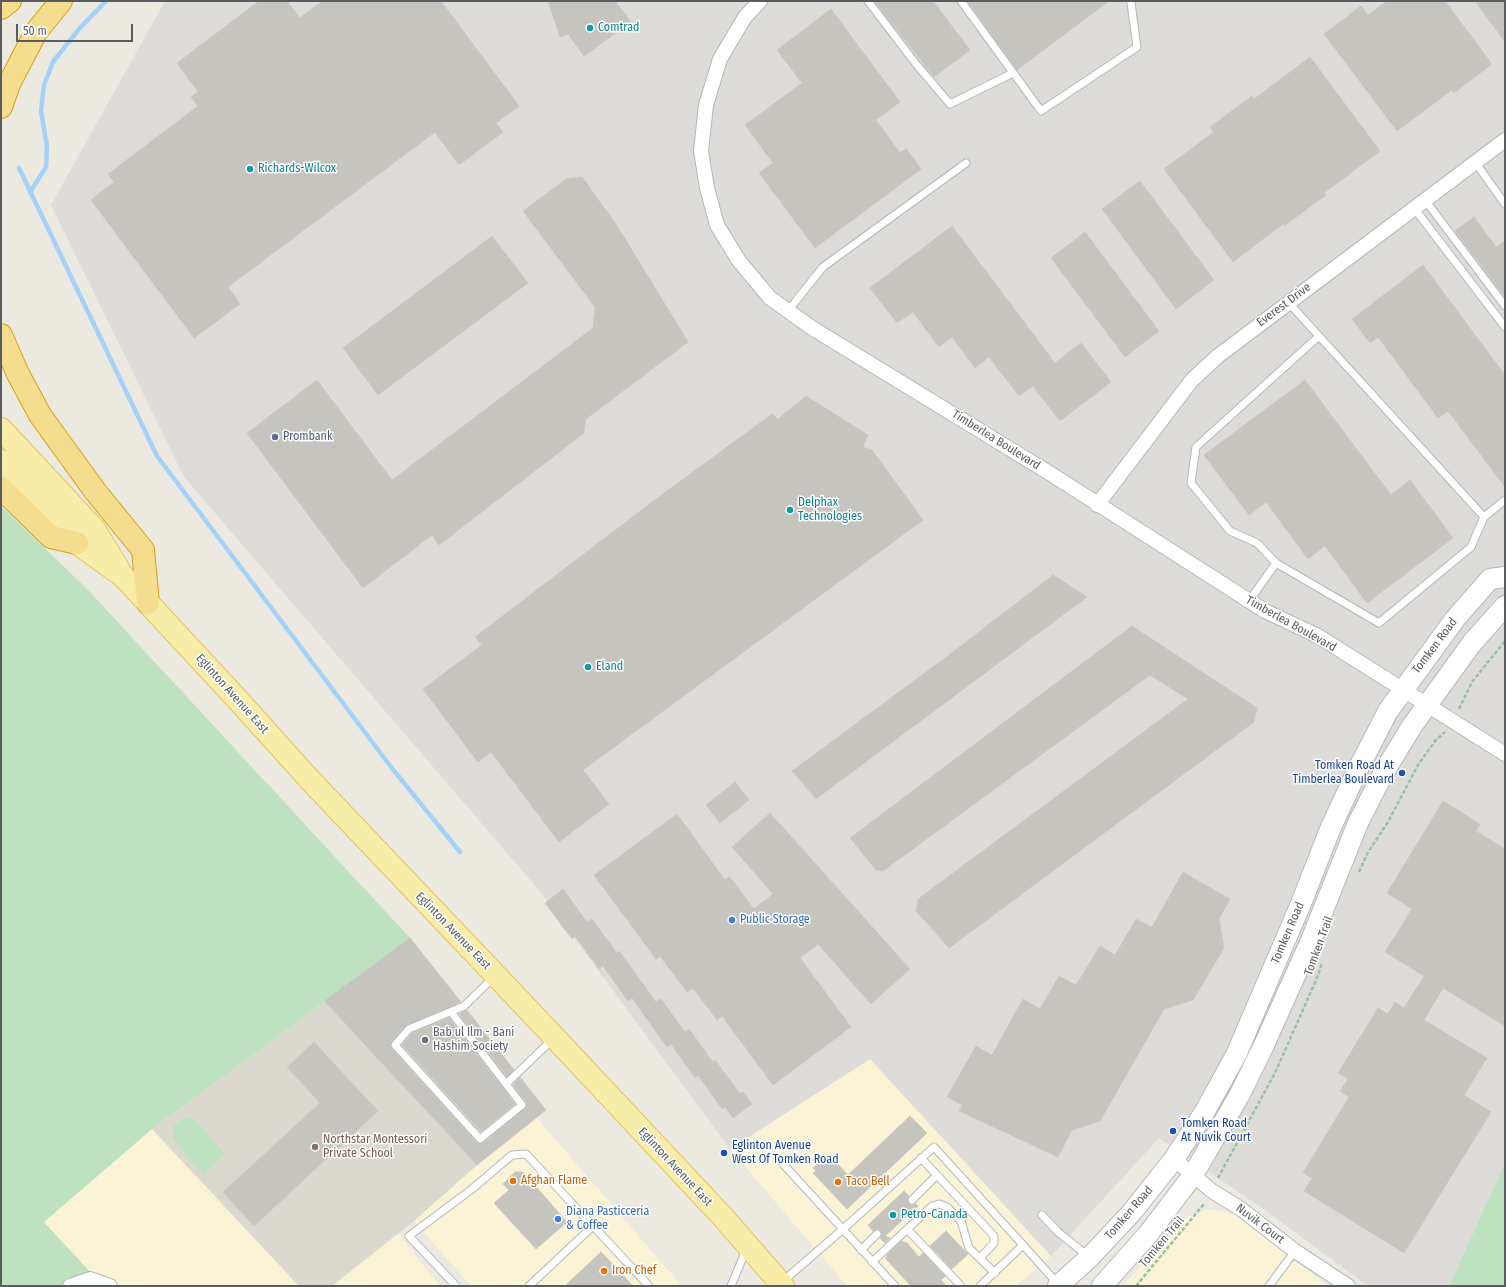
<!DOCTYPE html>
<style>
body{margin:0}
#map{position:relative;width:1506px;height:1287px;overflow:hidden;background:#ebe9e0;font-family:"Fira Sans Condensed",sans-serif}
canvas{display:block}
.frame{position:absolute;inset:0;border:2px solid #595c60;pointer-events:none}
.scale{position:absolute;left:16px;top:24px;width:117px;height:18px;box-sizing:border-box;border:2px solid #595c60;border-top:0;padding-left:5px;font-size:12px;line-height:14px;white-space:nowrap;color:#595c60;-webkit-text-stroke:3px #fff;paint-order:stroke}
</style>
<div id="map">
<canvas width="1506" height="1287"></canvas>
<div class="frame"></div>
<div class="scale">50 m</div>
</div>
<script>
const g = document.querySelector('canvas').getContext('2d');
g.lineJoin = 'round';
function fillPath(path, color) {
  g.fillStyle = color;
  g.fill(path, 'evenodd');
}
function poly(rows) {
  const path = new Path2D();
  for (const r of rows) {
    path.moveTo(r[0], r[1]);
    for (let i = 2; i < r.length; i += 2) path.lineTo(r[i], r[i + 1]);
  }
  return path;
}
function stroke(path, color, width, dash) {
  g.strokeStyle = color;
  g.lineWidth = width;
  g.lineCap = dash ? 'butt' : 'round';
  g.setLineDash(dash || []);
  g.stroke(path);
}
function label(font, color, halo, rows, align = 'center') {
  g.font = font + ' "Fira Sans Condensed",sans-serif';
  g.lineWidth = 3;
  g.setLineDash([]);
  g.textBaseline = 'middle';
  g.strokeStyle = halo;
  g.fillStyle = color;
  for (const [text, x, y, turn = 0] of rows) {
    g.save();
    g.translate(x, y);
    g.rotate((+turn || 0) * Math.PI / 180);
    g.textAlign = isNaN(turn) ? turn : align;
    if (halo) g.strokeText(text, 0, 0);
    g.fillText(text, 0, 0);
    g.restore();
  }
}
fillPath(poly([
 [870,1059,1051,1256,1016,1286,847,1286,730,1149],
 [537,1118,682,1286,471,1286,414,1221,477,1165],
 [152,1129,299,1286,100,1286,43,1222],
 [1209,1209,1239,1215,1328,1286,1122,1286,1187,1217],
 [398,1233,440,1286,332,1286]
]), '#faf3d6');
fillPath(poly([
 [165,1,1505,1,1505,1166,1503,1167,1449,1286,1368,1286,1262,1208,1159,1138,1051,1256,870,1059,730,1149,538,889,184,477,51,205]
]), '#dedcd8');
fillPath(poly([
 [324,1001,477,1165,414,1221,332,1286,299,1286,152,1129]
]), '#dbd8cf');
fillPath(poly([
 [1,506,88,590,410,938,152,1129,44,1222,103,1286,1,1286],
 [182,1118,194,1118,225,1154,203,1175,173,1138,174,1126],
 [1505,1166,1505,1286,1449,1286,1503,1167]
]), '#bee1bf');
stroke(poly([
 [19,168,157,456,391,767,460,852],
 [30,192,46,167,47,146,41,111,44,85,53,62,79,29,106,1]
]), '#a4d1f8', 4.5);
const building = poly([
 [259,1,287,1,300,18,322,1,441,1,519,106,496,123,503,132,459,165,435,132,228,287,240,304,194,338,91,200,114,182,108,174,198,106,191,97,198,92,177,63,259,1],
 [548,1,615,1,631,22,584,56,568,34,560,37,548,1],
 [874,1,933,1,970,50,934,77,874,1],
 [967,1,1109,1,1017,70,967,1],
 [1387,1,1445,1,1492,64,1454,93,1452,90,1397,131,1324,34,1361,6,1368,15,1387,1],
 [1475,1,1505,1,1505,42,1475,1],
 [831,9,900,102,876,120,900,153,906,148,921,169,815,248,759,173,773,163,745,125,802,83,777,50,831,9],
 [1310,57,1380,151,1324,193,1326,195,1284,226,1283,224,1233,262,1164,169,1214,132,1210,127,1252,96,1254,99,1310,57],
 [582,177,618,227,688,342,586,419,584,433,439,545,432,535,363,588,247,433,317,380,392,480,593,328,595,307,523,211,566,179,582,177],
 [1140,181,1214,280,1176,309,1102,209,1140,181],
 [1474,217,1496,247,1505,241,1505,297,1455,231,1474,217],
 [952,226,1055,363,1081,343,1111,382,1060,421,1033,386,1019,396,989,357,975,368,952,337,939,347,913,312,897,323,870,288,952,226],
 [1085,232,1159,331,1125,357,1051,258,1085,232],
 [492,236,528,283,378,395,343,348,492,236],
 [1423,265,1505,375,1505,487,1448,411,1438,418,1378,337,1370,343,1352,319,1423,265],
 [1305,380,1391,495,1410,480,1453,538,1367,603,1325,546,1308,559,1266,502,1249,515,1204,455,1305,380],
 [806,396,868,435,863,447,872,450,923,520,583,770,609,804,559,842,491,752,478,762,423,689,482,645,475,637,656,499,772,414,778,419,806,396],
 [1053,575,1087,597,816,799,792,771,953,652,1053,575],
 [1132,626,1257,708,1254,722,949,948,916,911,918,899,1188,699,1150,675,883,871,876,870,850,838,1132,626],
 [735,782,749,800,720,823,706,805,735,782],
 [1443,801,1480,824,1476,831,1505,849,1505,1026,1443,988,1424,1020,1487,1058,1464,1095,1491,1112,1404,1253,1304,1191,1312,1178,1303,1173,1349,1097,1340,1091,1348,1079,1338,1073,1378,1008,1388,1014,1395,1002,1404,1008,1424,976,1385,952,1412,909,1387,893,1443,801],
 [770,813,910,969,871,1004,818,944,800,958,851,1027,773,1085,722,1016,717,1020,693,988,687,992,660,956,656,959,594,875,677,814,725,880,729,876,754,909,773,894,732,847,770,813],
 [1183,872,1230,899,1219,919,1224,948,1193,1000,1164,1009,1100,1121,1072,1130,1058,1157,959,1111,962,1105,947,1097,976,1046,992,1055,1023,999,1040,1009,1059,976,1076,985,1100,946,1115,955,1136,919,1152,927,1183,872],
 [563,889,587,922,592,919,617,953,619,951,656,1002,661,999,685,1032,689,1029,713,1062,715,1060,740,1094,743,1092,752,1104,733,1118,725,1107,722,1109,698,1075,695,1078,671,1044,667,1047,632,998,628,1001,603,966,599,969,575,936,572,939,545,903,563,889],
 [410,938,461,1002,407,1025,391,1042,391,1048,478,1144,483,1143,526,1107,526,1102,513,1085,520,1077,546,1110,477,1165,324,1001,410,938],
 [467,1010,514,1070,507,1077,459,1014,467,1010],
 [449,1018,515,1104,481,1132,402,1045,412,1033,449,1018],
 [314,1042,378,1111,254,1226,223,1192,320,1103,287,1067,314,1042],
 [910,1116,927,1133,847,1209,813,1173,816,1171,813,1168,821,1160,824,1163,831,1157,848,1175,910,1116],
 [515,1172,523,1172,567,1222,536,1249,494,1203,509,1190,503,1184,515,1172],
 [904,1191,909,1196,908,1203,911,1205,916,1204,918,1206,885,1236,890,1238,885,1243,880,1238,882,1235,881,1231,878,1229,873,1231,868,1225,904,1191],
 [946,1231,968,1254,952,1269,930,1246,946,1231],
 [901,1241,907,1243,919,1257,923,1253,945,1276,941,1280,946,1286,911,1286,886,1259,886,1256,901,1241],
 [601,1252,633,1286,565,1286,601,1252]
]);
fillPath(building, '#c6c4be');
stroke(building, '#cfcabf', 1);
const lane = poly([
 [868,1,916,64,950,104,1013,73],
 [961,1,1041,111,1137,47,1131,3],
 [1475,162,1505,204],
 [1425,200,1505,306],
 [1414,208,1505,327],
 [787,312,823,267,966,163],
 [1484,517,1505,500],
 [1276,563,1257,543,1230,531,1191,483,1196,447,1319,336],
 [1249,601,1276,563,1379,623,1471,547,1484,517,1288,302],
 [451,1012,522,1105,480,1139,395,1045,409,1029,464,1006,494,977],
 [506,1084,553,1039],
 [921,1158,994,1236,994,1243,980,1258],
 [784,1165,895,1286],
 [912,1200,937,1175],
 [1042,1215,1058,1232,1088,1256],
 [907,1229,961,1286],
 [861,1250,877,1234],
 [872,1262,932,1206,939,1204,947,1207,961,1221,969,1248,995,1273],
 [782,1282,842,1230,934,1147,1023,1245],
 [456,1286,409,1236,472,1189,512,1155,526,1154,649,1286],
 [529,1286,593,1226],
 [731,1286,746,1250],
 [980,1286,1023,1245,1058,1284],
 [1269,1286,1295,1251]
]);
const street = poly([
 [760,1,745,17,720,59,706,105,701,151,707,188,717,225,739,261,770,298,812,328,1051,474,1265,611,1318,636,1505,754],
 [1097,505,1192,380,1218,356,1505,140],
 [1174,1159,1212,1191,1241,1209,1295,1251,1348,1286],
 [70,1286,90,1279,110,1286]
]);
const secondary = poly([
 [1058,1286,1090,1257,1132,1212,1174,1159,1204,1113,1236,1055,1300,906,1331,827,1357,771,1388,711,1455,619,1490,579,1505,577],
 [1102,1286,1149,1233,1193,1175,1240,1094,1264,1045,1312,938,1358,823,1384,772,1412,726,1472,643,1505,606]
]);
const primary = poly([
 [1,429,94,529,118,568],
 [1,461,77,543,123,576,238,700,310,780,541,1023,722,1216,783,1286]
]);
const highway = poly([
 [1,8,10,1],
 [1,107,9,84,36,32,61,1],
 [1,335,18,374,40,415,95,491,143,550,148,603],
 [1,488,51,537,77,543]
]);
stroke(lane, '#b3b6ba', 9);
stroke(street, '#b3b6ba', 16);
stroke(secondary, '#b4b7bc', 22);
stroke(primary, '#e5c35f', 24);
stroke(highway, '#d9a112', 24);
stroke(poly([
 [1459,709,1472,682,1505,641],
 [1359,872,1367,854,1388,822,1418,765,1435,741,1445,732],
 [1218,1178,1275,1073,1317,978,1322,963],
 [1136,1286,1204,1204]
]), '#99c1a5', 2.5, [4, 2]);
stroke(lane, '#fff', 7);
stroke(street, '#fff', 14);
stroke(secondary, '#fff', 20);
stroke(primary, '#f8eda8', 22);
stroke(highway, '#f4dd8f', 22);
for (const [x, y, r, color] of [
 [590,28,4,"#0f9aa8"],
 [250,169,4,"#0f9aa8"],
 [275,437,4,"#5c6f8a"],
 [790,510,4,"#0f9aa8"],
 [588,667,4,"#0f9aa8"],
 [1402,773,4,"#1a4fb4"],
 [732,920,4,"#3f7fe0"],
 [425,1040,4,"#6b7280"],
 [1173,1131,4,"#1a4fb4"],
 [315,1147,4,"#8d6e63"],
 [724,1153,4,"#1a4fb4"],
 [513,1181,4,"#e8710a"],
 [838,1182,4,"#e8710a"],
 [893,1215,4,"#0f9aa8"],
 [558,1219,4,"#3f7fe0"],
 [604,1271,4,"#e8710a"]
]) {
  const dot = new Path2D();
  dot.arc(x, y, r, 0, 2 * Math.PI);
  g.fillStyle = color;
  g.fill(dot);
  stroke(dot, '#fff', 1.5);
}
label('12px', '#0d838f', '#fff', [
 ["Comtrad",598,28],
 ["Richards-Wilcox",258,169],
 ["Delphax",798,503],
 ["Technologies",798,517],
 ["Eland",596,667],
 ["Petro-Canada",901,1215]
], 'left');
label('12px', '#595c60', '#fff', [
 ["Everest Drive",1284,305,-37],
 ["Timberlea Boulevard",996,440,32],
 ["Timberlea Boulevard",1291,624,29],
 ["Tomken Road",1435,646,-53],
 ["Eglinton Avenue East",232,694,48],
 ["Eglinton Avenue East",453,931,46],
 ["Tomken Road",1288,933,-67],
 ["Tomken Trail",1319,946,-70],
 ["Eglinton Avenue East",675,1167,47],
 ["Tomken Road",1129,1213,-49],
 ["Nuvik Court",1260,1224,37],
 ["Tomken Trail",1162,1242,-50]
]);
label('12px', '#4e5e75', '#fff', [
 ["Prombank",283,437]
], 'left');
label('12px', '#164399', '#fff', [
 ["Tomken Road At",1394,766,"right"],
 ["Timberlea Boulevard",1394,780,"right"],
 ["Tomken Road",1181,1124],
 ["At Nuvik Court",1181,1138],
 ["Eglinton Avenue",732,1146],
 ["West Of Tomken Road",732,1160]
], 'left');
label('12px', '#366cbe', '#fff', [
 ["Public Storage",740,920],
 ["Diana Pasticceria",566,1212],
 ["& Coffee",566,1226]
], 'left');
label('12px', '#5b616d', '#fff', [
 ["Bab ul Ilm - Bani",433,1033],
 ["Hashim Society",433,1047]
], 'left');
label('12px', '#785e54', '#fff', [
 ["Northstar Montessori",323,1140],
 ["Private School",323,1154]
], 'left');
label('12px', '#c56008', '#fff', [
 ["Afghan Flame",521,1181],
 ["Taco Bell",846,1182],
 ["Iron Chef",612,1271]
], 'left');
</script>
